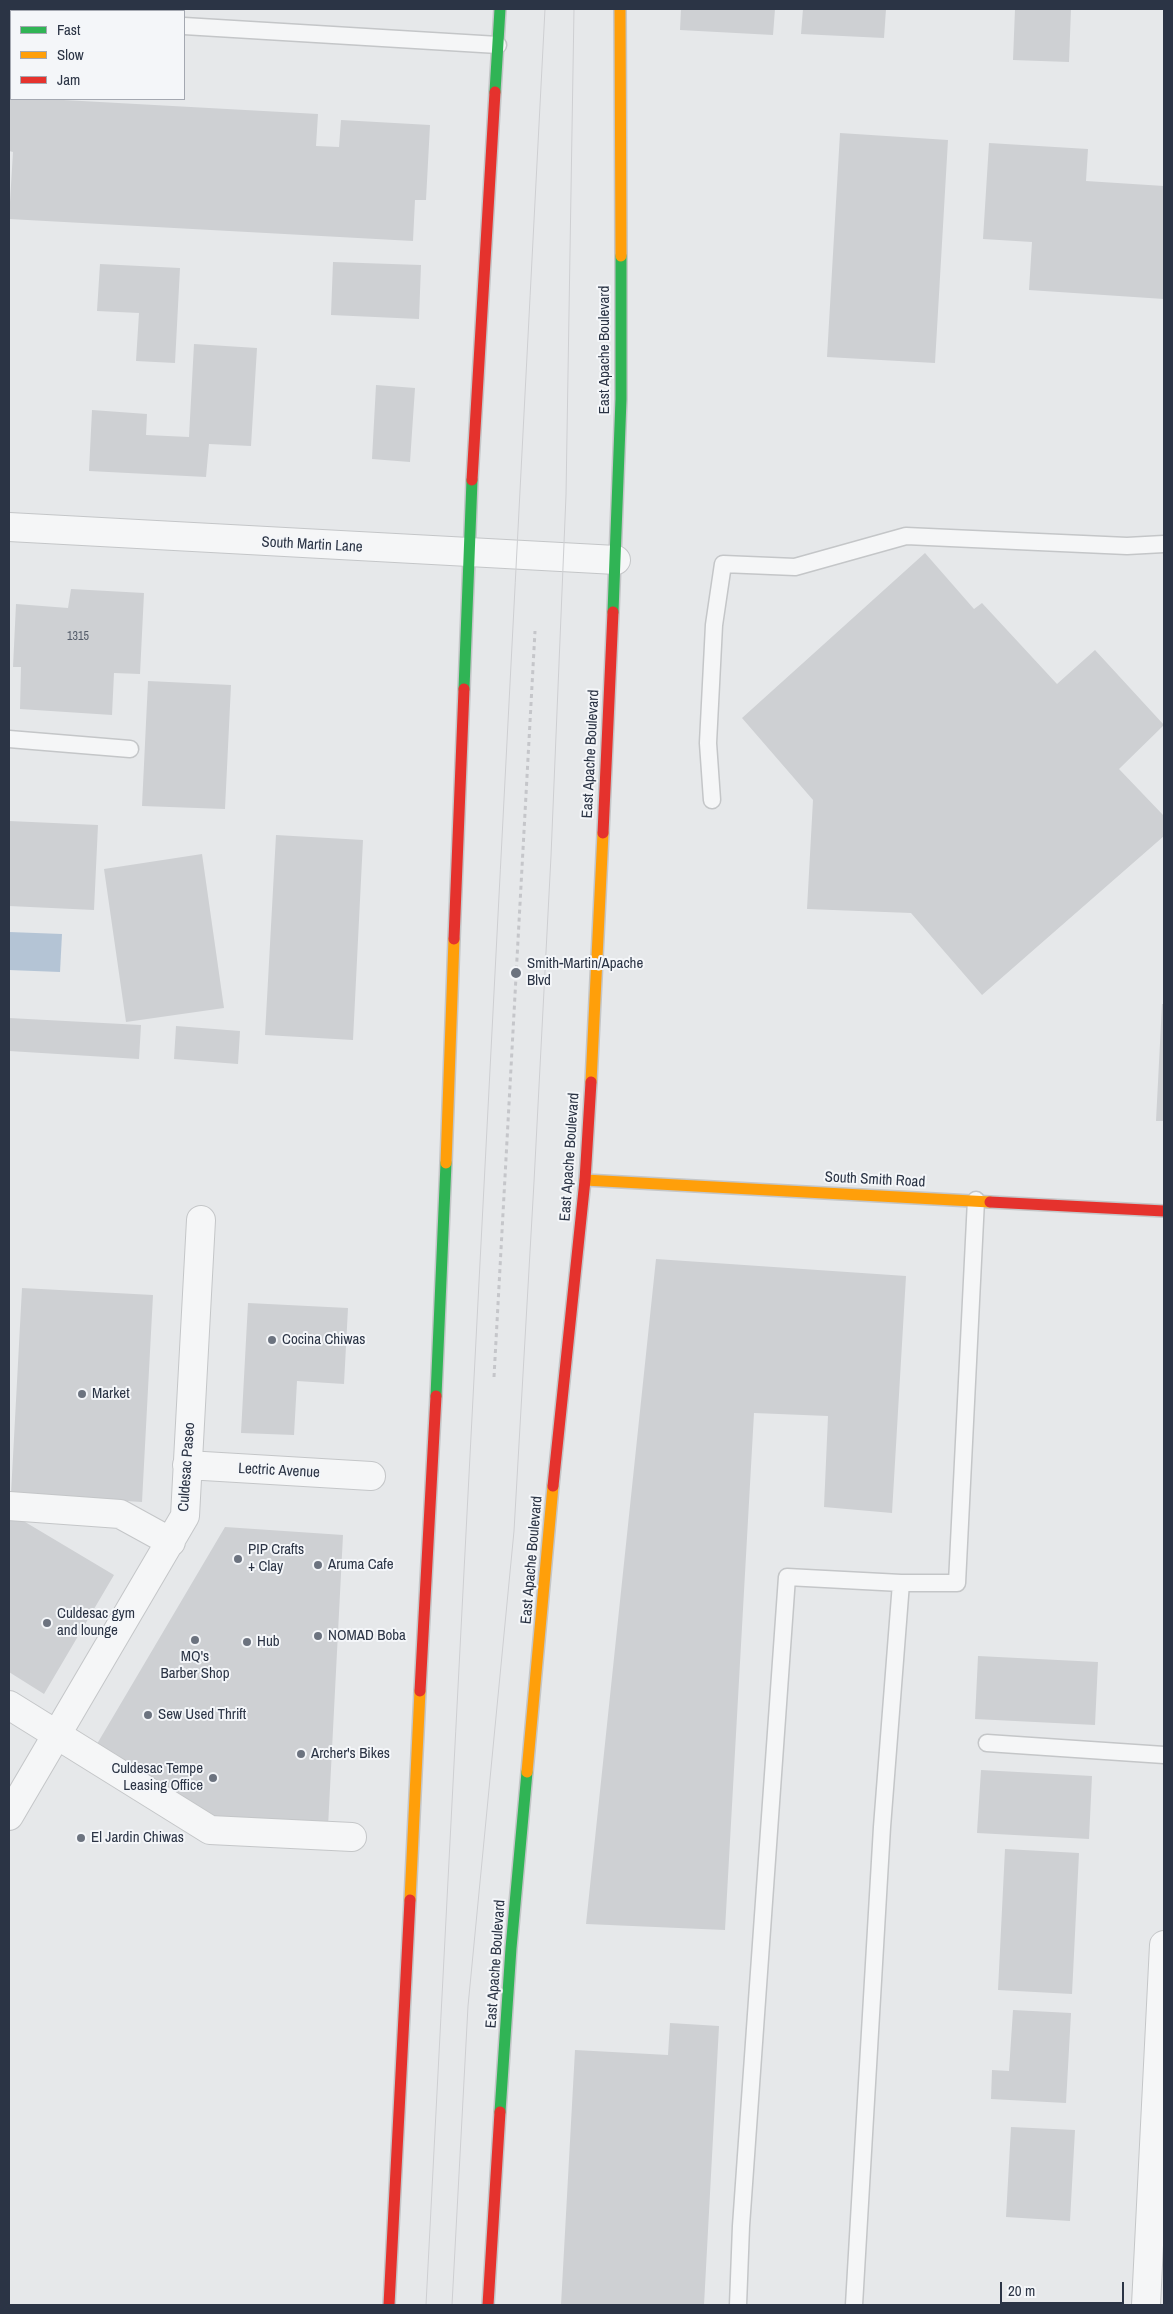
<!DOCTYPE html>
<style>
body{margin:0}
#map{position:relative;width:1173px;height:2314px;overflow:hidden;background:#e6e8ea;font-family:"Archivo Narrow",sans-serif}
canvas{display:block}
.frame{position:absolute;inset:0;border:10px solid #2b3445;pointer-events:none}
.legend{position:absolute;left:10px;top:10px;width:175px;height:90px;box-sizing:border-box;background:#f4f6f9;border:1px solid #a4a8b1;margin:0;padding:6px 9px;list-style:none;font-size:15px;color:#2b3445}
.legend li{display:flex;align-items:center;gap:10px;height:25px}
.legend b{width:25px;border:1px solid #a4a8b1}
.scale{position:absolute;left:1000px;top:2282px;width:124px;height:22px;box-sizing:border-box;border:2px solid #2b3445;border-top:0;padding-left:6px;font-size:15px;line-height:18px;white-space:nowrap;color:#2b3445;-webkit-text-stroke:4px #f4f6f9;paint-order:stroke}
</style>
<div id="map">
<canvas width="1173" height="2314"></canvas>
<div class="frame"></div>
<ul class="legend">
<li><b style="height:6px;background:#30b455"></b>Fast</li>
<li><b style="height:6px;background:#ff9f0a"></b>Slow</li>
<li><b style="height:6px;background:#e5322d"></b>Jam</li>
</ul>
<div class="scale">20 m</div>
</div>
<script>
const g = document.querySelector('canvas').getContext('2d');
g.lineJoin = 'round';
function fillPath(path, color) {
  g.fillStyle = color;
  g.fill(path, 'evenodd');
}
function poly(rows) {
  const path = new Path2D();
  for (const r of rows) {
    path.moveTo(r[0], r[1]);
    for (let i = 2; i < r.length; i += 2) path.lineTo(r[i], r[i + 1]);
  }
  return path;
}
function stroke(path, color, width, dash) {
  g.strokeStyle = color;
  g.lineWidth = width;
  g.lineCap = dash ? 'butt' : 'round';
  g.setLineDash(dash || []);
  g.stroke(path);
}
function label(font, color, halo, rows, align = 'center') {
  g.font = font + ' "Archivo Narrow",sans-serif';
  g.lineWidth = 4;
  g.setLineDash([]);
  g.textBaseline = 'middle';
  g.strokeStyle = halo;
  g.fillStyle = color;
  for (const [text, x, y, turn = 0] of rows) {
    g.save();
    g.translate(x, y);
    g.rotate((+turn || 0) * Math.PI / 180);
    g.textAlign = isNaN(turn) ? turn : align;
    if (halo) g.strokeText(text, 0, 0);
    g.fillText(text, 0, 0);
    g.restore();
  }
}
fillPath(poly([
 [9,932,62,934,60,972,9,970]
]), '#b4c4d5');
fillPath(poly([
 [681,9,775,9,773,35,680,30],
 [803,9,886,9,884,38,801,34],
 [1015,9,1071,9,1069,62,1013,60],
 [9,97,318,114,316,146,339,147,341,120,430,125,426,200,415,200,413,241,9,219,13,152,9,151],
 [840,133,948,140,935,363,827,357],
 [989,143,1088,149,1086,181,1164,186,1164,299,1029,290,1032,242,983,239],
 [333,262,421,265,419,319,331,315],
 [100,264,180,268,175,363,136,361,139,313,97,311],
 [194,344,257,348,251,446,209,444,206,477,89,471,92,410,147,414,146,435,189,437],
 [376,385,415,388,410,462,372,459],
 [925,553,974,609,982,603,1057,684,1095,650,1164,725,1119,769,1164,816,1164,836,982,995,911,913,807,909,813,800,742,718],
 [71,589,144,593,140,674,114,673,112,715,20,709,21,667,13,667,16,604,68,608],
 [148,681,231,685,225,809,142,806],
 [9,821,98,825,94,910,9,906],
 [276,835,363,840,353,1040,265,1035],
 [202,854,224,1008,126,1022,104,869],
 [1162,1004,1164,1004,1164,1121,1156,1121],
 [9,1018,141,1025,139,1059,9,1051],
 [176,1026,240,1031,238,1064,174,1059],
 [656,1259,906,1276,892,1513,824,1507,828,1416,754,1413,725,1930,586,1924],
 [22,1288,153,1295,142,1502,11,1494],
 [248,1303,348,1308,344,1384,297,1381,294,1435,241,1433],
 [10,1513,114,1575,44,1694,9,1672],
 [225,1527,343,1535,328,1827,213,1819,94,1749],
 [978,1656,1098,1662,1095,1725,975,1719],
 [981,1770,1092,1776,1089,1839,977,1833],
 [1005,1849,1079,1853,1072,1994,998,1990],
 [1013,2010,1071,2013,1066,2103,991,2099,992,2070,1009,2071],
 [670,2023,719,2026,704,2305,561,2305,575,2050,668,2055],
 [1011,2127,1075,2130,1070,2221,1006,2217]
]), '#ced0d3');
const lane = poly([
 [9,16,11,16],
 [184,26,498,45],
 [9,739,130,749],
 [712,800,708,743,714,625,723,564,795,567,906,536,1127,546,1164,544],
 [901,1583,957,1583,976,1200],
 [987,1743,1164,1755],
 [738,2305,741,2226,787,1577,901,1583,882,1827,854,2305]
]);
const street = poly([
 [9,527,616,560],
 [187,1465,371,1476],
 [9,1506,120,1514,171,1542],
 [9,1705,210,1830,352,1837],
 [9,1816,185,1516,201,1220],
 [1146,2305,1164,1945]
]);
const fast = poly([
 [495,92,500,9],
 [613,612,621,399,621,256],
 [464,689,472,480],
 [436,1396,446,1163],
 [500,2112,511,1948,527,1772]
]);
const slow = poly([
 [620,9,621,256],
 [591,1082,603,833],
 [446,1163,454,939],
 [585,1180,990,1202],
 [527,1772,553,1486],
 [410,1900,420,1691]
]);
const jam = poly([
 [472,480,495,92],
 [603,833,613,612],
 [454,939,464,689],
 [990,1202,1164,1211],
 [553,1486,585,1180,591,1082],
 [420,1691,436,1396],
 [389,2305,410,1900],
 [488,2305,500,2112]
]);
stroke(lane, '#c4c6c8', 19);
stroke(street, '#c4c6c8', 30);
stroke(fast, '#c4c6c8', 14);
stroke(slow, '#c4c6c8', 14);
stroke(jam, '#c4c6c8', 14);
stroke(poly([
 [494,1377,535,631]
]), '#c5c6ca', 3, [4, 4]);
stroke(lane, '#f5f6f7', 16);
stroke(street, '#f5f6f7', 28);
stroke(fast, '#30b455', 11);
stroke(slow, '#ff9f0a', 11);
stroke(jam, '#e5322d', 11);
stroke(poly([
 [426,2305,545,9],
 [452,2305,468,2006,514,1531,534,1182,551,856,566,495,574,9]
]), '#cecfd2', 1);
for (const [x, y, r, color] of [
 [516,973,6,"#6c737f"],
 [272,1340,5,"#6c737f"],
 [82,1394,5,"#6c737f"],
 [238,1559,5,"#6c737f"],
 [318,1565,5,"#6c737f"],
 [47,1623,5,"#6c737f"],
 [318,1636,5,"#6c737f"],
 [195,1640,5,"#6c737f"],
 [247,1642,5,"#6c737f"],
 [148,1715,5,"#6c737f"],
 [301,1754,5,"#6c737f"],
 [213,1778,5,"#6c737f"],
 [81,1838,5,"#6c737f"]
]) {
  const dot = new Path2D();
  dot.arc(x, y, r, 0, 2 * Math.PI);
  g.fillStyle = color;
  g.fill(dot);
  stroke(dot, '#f4f6f9', 2);
}
label('12px', '#545c69', null, [
 ["1315",78,637]
]);
label('15px', '#2b3445', '#f4f6f9', [
 ["East Apache Boulevard",605,350,-90],
 ["South Martin Lane",312,545,3],
 ["East Apache Boulevard",591,754,-87],
 ["East Apache Boulevard",570,1157,-86],
 ["South Smith Road",875,1180,3],
 ["Culdesac Paseo",187,1467,-86],
 ["Lectric Avenue",279,1471,3],
 ["East Apache Boulevard",532,1560,-85],
 ["East Apache Boulevard",496,1964,-86]
]);
label('15px', '#2b3445', '#f4f6f9', [
 ["Smith-Martin/Apache",527,964],
 ["Blvd",527,981],
 ["Cocina Chiwas",282,1340],
 ["Market",92,1394],
 ["PIP Crafts",248,1550],
 ["+ Clay",248,1567],
 ["Aruma Cafe",328,1565],
 ["Culdesac gym",57,1614],
 ["and lounge",57,1631],
 ["NOMAD Boba",328,1636],
 ["Hub",257,1642],
 ["MQ's",195,1657,"center"],
 ["Barber Shop",195,1674,"center"],
 ["Sew Used Thrift",158,1715],
 ["Archer's Bikes",311,1754],
 ["Culdesac Tempe",203,1769,"right"],
 ["Leasing Office",203,1786,"right"],
 ["El Jardin Chiwas",91,1838]
], 'left');
</script>
